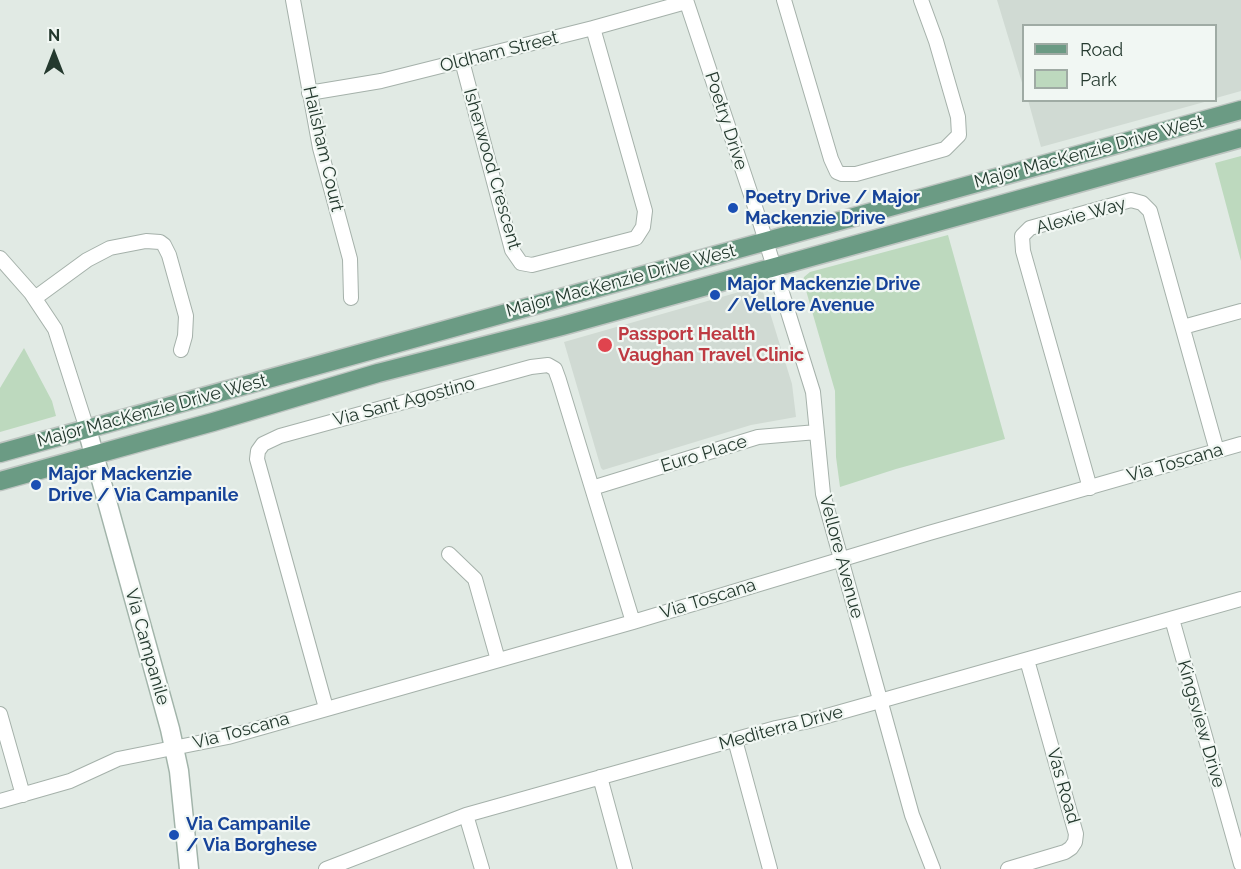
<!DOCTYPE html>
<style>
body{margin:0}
#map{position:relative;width:1241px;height:869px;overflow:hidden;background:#e1eae4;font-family:Raleway,sans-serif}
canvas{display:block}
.legend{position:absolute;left:1022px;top:24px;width:195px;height:78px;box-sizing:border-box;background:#f1f7f3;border:2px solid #9faba4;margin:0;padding:8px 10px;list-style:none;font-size:18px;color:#24392e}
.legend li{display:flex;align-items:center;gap:12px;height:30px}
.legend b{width:30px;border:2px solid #9faba4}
.north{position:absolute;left:24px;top:24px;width:60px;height:60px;-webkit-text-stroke:4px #f1f7f3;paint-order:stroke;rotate:0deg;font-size:16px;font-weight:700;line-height:24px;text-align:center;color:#24392e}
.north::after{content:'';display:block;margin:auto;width:21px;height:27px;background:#24392e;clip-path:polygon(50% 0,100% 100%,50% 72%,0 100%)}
</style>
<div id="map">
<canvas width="1241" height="869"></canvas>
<ul class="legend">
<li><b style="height:8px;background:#6b9b84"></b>Road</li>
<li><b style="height:16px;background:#bdd9be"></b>Park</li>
</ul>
<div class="north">N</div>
</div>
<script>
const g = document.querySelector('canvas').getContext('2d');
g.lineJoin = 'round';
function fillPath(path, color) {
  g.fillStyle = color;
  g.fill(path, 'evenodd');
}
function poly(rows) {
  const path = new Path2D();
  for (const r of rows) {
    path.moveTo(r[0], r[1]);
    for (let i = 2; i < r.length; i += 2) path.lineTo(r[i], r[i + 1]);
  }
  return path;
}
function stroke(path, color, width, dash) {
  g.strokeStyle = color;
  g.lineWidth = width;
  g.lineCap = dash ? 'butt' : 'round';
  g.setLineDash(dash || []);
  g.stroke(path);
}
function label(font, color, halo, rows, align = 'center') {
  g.font = font + ' Raleway,sans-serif';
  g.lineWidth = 4.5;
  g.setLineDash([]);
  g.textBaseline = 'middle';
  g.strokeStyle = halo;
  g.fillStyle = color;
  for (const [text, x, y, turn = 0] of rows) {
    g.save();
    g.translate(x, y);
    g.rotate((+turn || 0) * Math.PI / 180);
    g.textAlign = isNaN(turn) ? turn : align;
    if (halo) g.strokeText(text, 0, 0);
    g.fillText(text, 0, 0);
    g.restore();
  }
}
fillPath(poly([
 [997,0,1241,0,1241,91,1216,98,1216,26,1024,26,1023,86],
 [1028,100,1208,100,1208,101,1041,147],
 [753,288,763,292,771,316,792,384,796,417,751,425,603,470,601,468,564,342]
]), '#d0dad3');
fillPath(poly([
 [1241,156,1241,261,1215,163],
 [948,235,1005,439,896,469,840,487,836,457,835,391,803,280,804,277,810,272],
 [24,348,52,401,56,416,0,432,0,388]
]), '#bdd9be');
const street = poly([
 [293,0,320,148,350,259,351,298],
 [686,0,759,219,813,392,823,494,912,815,933,869],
 [784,0,831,159,837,172,842,174,856,174,945,149,959,135,958,117,936,41,921,0],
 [462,61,512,250,521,263,532,265,636,238,643,227,645,211,593,28],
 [309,93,381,81,593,28,686,2],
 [0,258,31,293,55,329,87,429],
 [35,298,87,260,110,248,146,241,160,242,164,245,169,255,186,316,185,336,181,350],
 [1183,327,1241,311],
 [592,488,758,437,817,432],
 [1090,488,1023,251,1022,236,1030,228,1131,200,1142,203,1150,211,1217,451],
 [449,554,475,579,498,660],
 [1172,619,1241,864],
 [326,708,257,459,258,451,263,444,280,436,531,367,548,365,555,369,559,380,633,622],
 [0,714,23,795],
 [735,740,770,869],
 [600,777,625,869],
 [0,801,70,781,118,759,228,737,633,622,929,533,1241,444],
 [466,815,482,869],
 [326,869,466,815,776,728,809,721,1241,599],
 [1008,869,1065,852,1071,848,1075,842,1076,834,1027,660]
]);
const secondary = poly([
 [87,429,170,729,179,771,189,869]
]);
const primary = poly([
 [0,453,1241,110],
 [0,481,213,422,378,373,562,326,1241,138]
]);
stroke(street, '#a5b1aa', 16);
stroke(secondary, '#a2b4aa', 21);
stroke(primary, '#bdc4c0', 21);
stroke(street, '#fff', 14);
stroke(secondary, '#fff', 18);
stroke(primary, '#6b9b84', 18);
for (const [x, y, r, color] of [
 [733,208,6,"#1a4fb4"],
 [715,295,6,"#1a4fb4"],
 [605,345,8,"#e0444e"],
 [36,485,6,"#1a4fb4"],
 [174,835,6,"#1a4fb4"]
]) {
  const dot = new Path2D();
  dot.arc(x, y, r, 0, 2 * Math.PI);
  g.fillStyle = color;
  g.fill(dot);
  stroke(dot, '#f1f7f3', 2);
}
label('18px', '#24392e', '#f1f7f3', [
 ["Oldham Street",499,52,-14],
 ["Poetry Drive",726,121,72],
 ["Hailsham Court",323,149,77],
 ["Major MacKenzie Drive West",1089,152,-15],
 ["Isherwood Crescent",492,169,74],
 ["Alexie Way",1081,216,-16],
 ["Major MacKenzie Drive West",621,281,-15],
 ["Via Sant Agostino",404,402,-15],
 ["Major MacKenzie Drive West",152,411,-15],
 ["Euro Place",704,454,-17],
 ["Via Toscana",1175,463,-16],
 ["Vellore Avenue",841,557,75],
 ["Via Toscana",708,599,-17],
 ["Via Campanile",147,647,74],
 ["Kingsview Drive",1201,724,74],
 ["Mediterra Drive",781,728,-15],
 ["Via Toscana",241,731,-15],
 ["Vas Road",1063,786,74]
]);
label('bold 18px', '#164399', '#f1f7f3', [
 ["Poetry Drive / Major",745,198],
 ["Mackenzie Drive",745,219],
 ["Major Mackenzie Drive",727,285],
 ["/ Vellore Avenue",727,306],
 ["Major Mackenzie",48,475],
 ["Drive / Via Campanile",48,496],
 ["Via Campanile",186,825],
 ["/ Via Borghese",186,846]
], 'left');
label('bold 18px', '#be3a42', '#f1f7f3', [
 ["Passport Health",618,335],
 ["Vaughan Travel Clinic",618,356]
], 'left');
</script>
